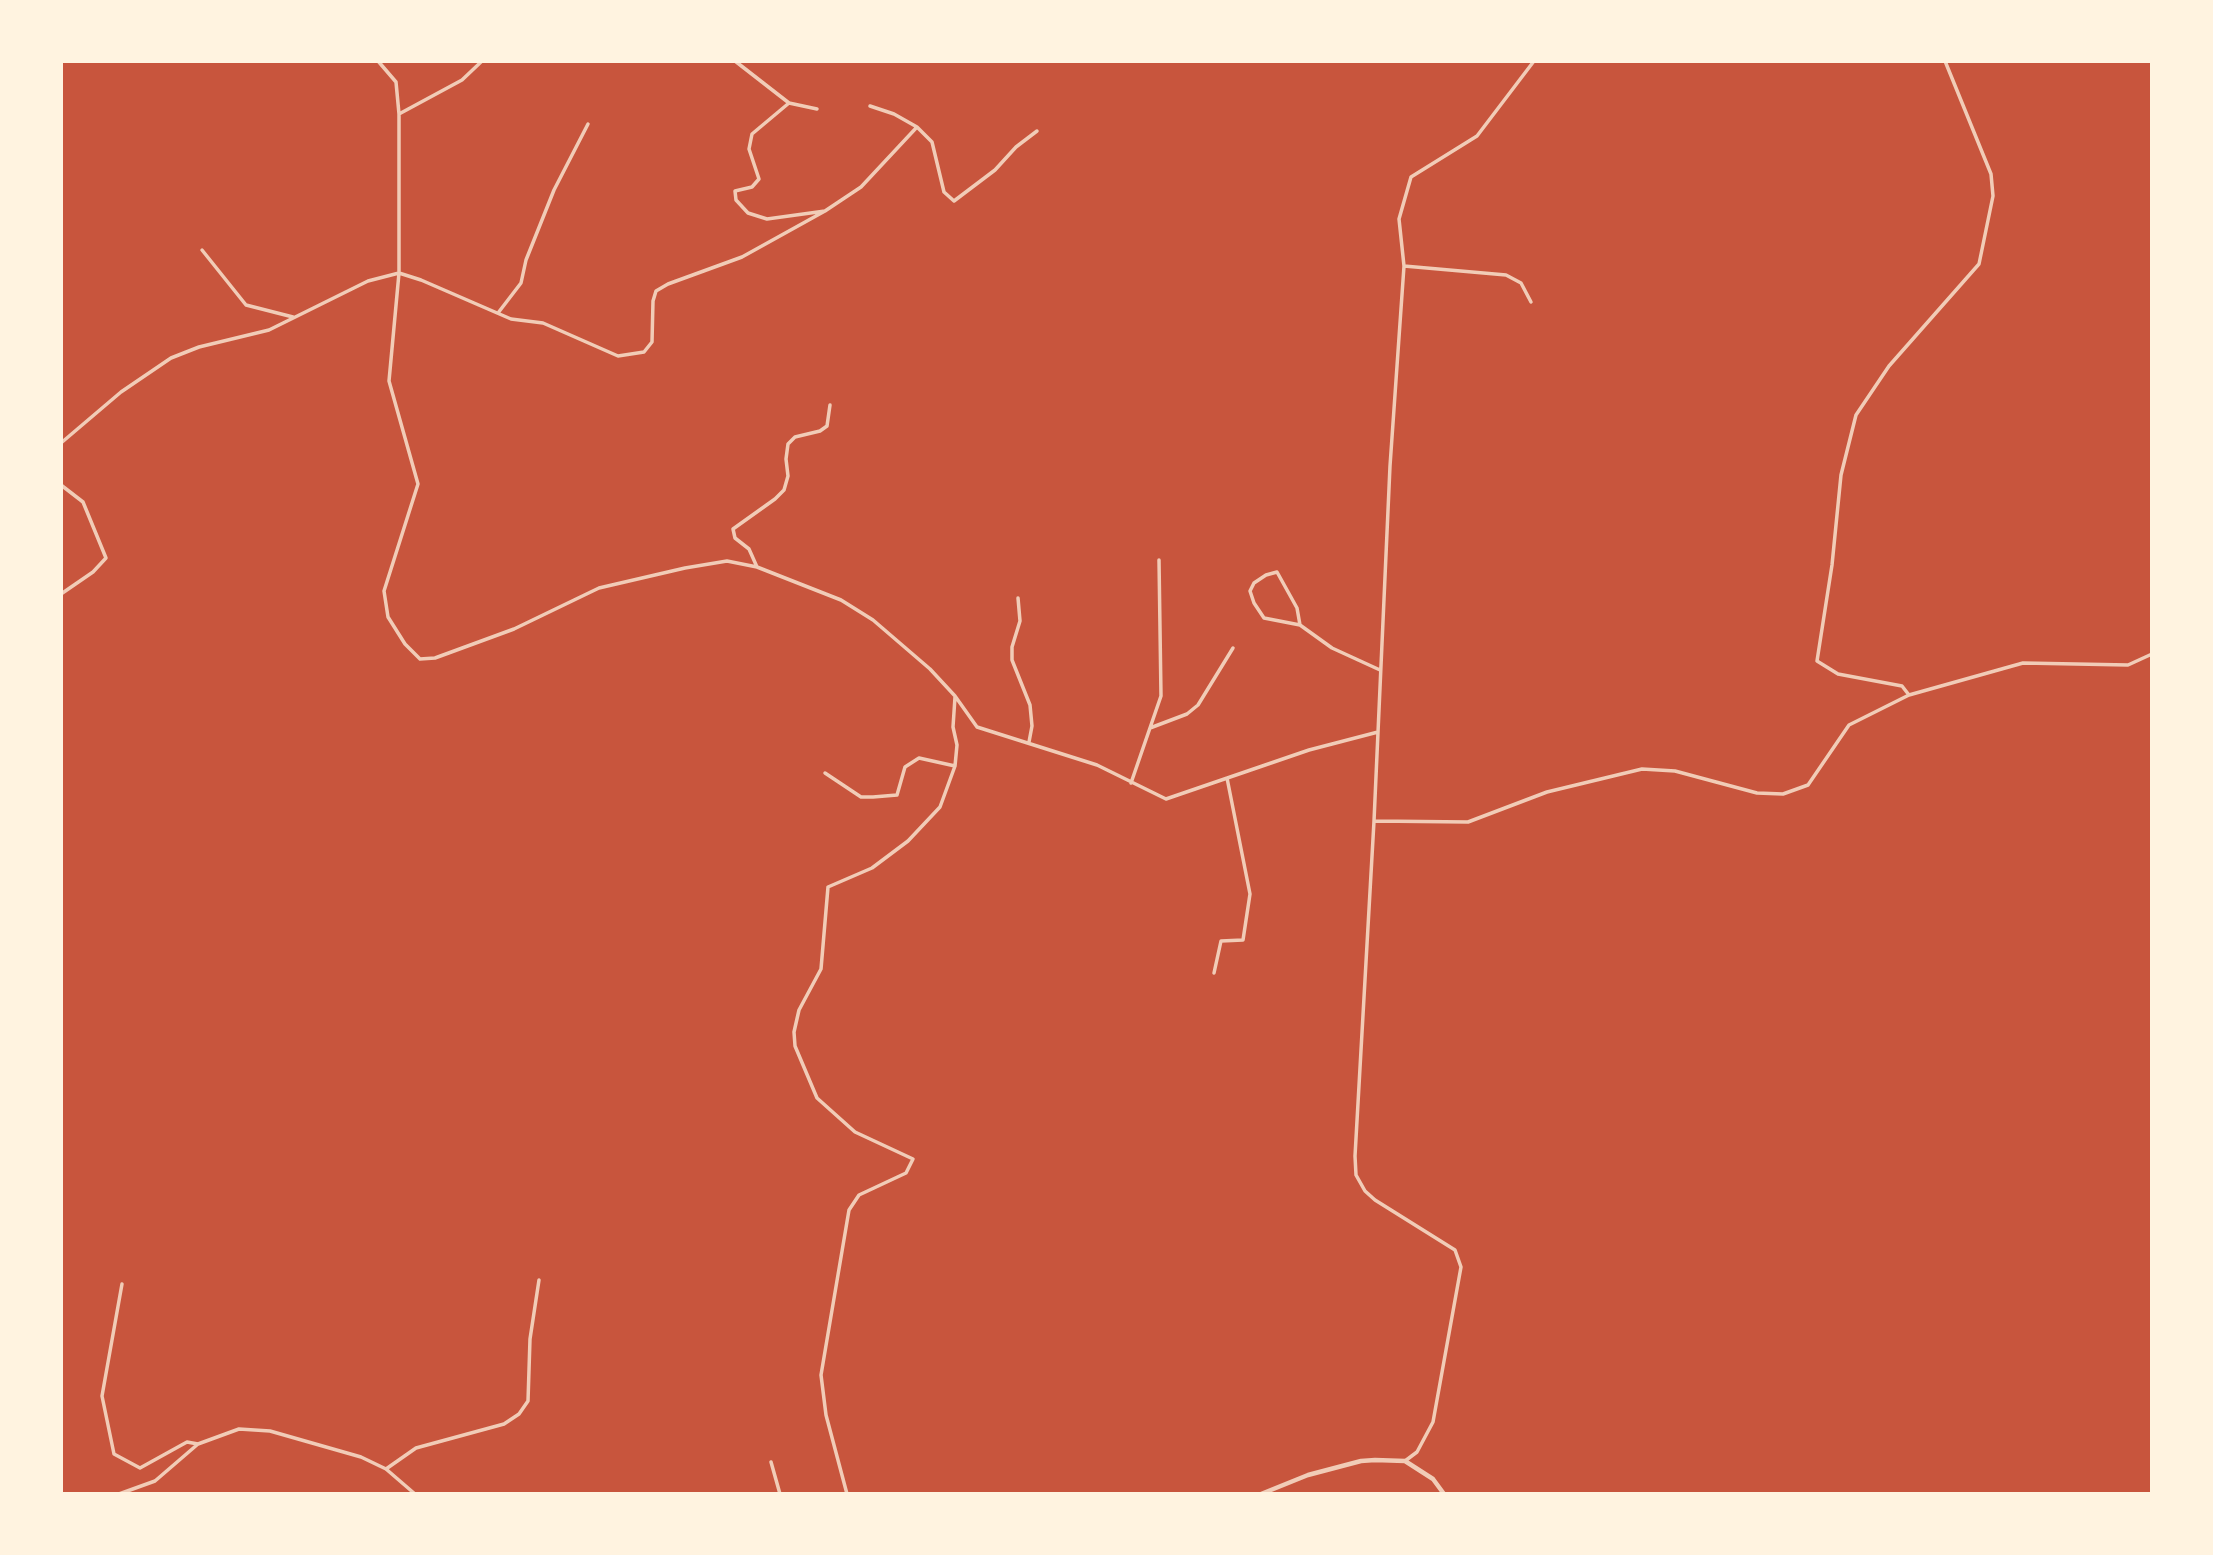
<!DOCTYPE html>
<style>
body{margin:0}
#map{position:relative;width:2213px;height:1555px;overflow:hidden;background:#c8553d;font-family:Commissioner,sans-serif}
canvas{display:block}
.frame{position:absolute;inset:0;border:63px solid #fff3e0;pointer-events:none}
</style>
<div id="map">
<canvas width="2213" height="1555"></canvas>
<div class="frame"></div>
</div>
<script>
const g = document.querySelector('canvas').getContext('2d');
g.lineJoin = 'round';
function poly(rows) {
  const path = new Path2D();
  for (const r of rows) {
    path.moveTo(r[0], r[1]);
    for (let i = 2; i < r.length; i += 2) path.lineTo(r[i], r[i + 1]);
  }
  return path;
}
function stroke(path, color, width, dash) {
  g.strokeStyle = color;
  g.lineWidth = width;
  g.lineCap = dash ? 'butt' : 'round';
  g.setLineDash(dash || []);
  g.stroke(path);
}
stroke(poly([
 [378,61,396,82,399,114,399,273,389,381,418,484,384,591,388,617,405,644,420,659,435,658,514,629,599,588,685,568,727,561,757,567,841,600,873,620,930,669,955,696,977,727,1097,765,1166,799,1309,750,1378,732],
 [735,61,789,103],
 [870,106,894,114,917,127,932,142,944,192,954,201,995,170,1016,147,1037,131],
 [817,109,789,103,752,134,749,149,759,179,752,187,735,191,736,200,748,213,767,219,825,211,861,187,917,127],
 [399,114,462,80,482,61],
 [202,250,246,305,293,317],
 [1404,266,1506,275,1521,283,1531,302],
 [498,313,521,283,526,260,554,190,588,124],
 [61,443,121,392,171,358,199,347,269,330,368,281,399,273,421,280,511,319,543,323,618,356,644,352,652,342,653,301,656,291,668,284,742,257,825,211],
 [61,485,83,502,106,558,93,572,61,594],
 [757,567,749,549,735,538,733,529,775,499,784,490,788,476,786,459,788,444,795,437,820,431,827,426,830,405],
 [1018,598,1020,621,1012,647,1012,660,1030,705,1032,726,1029,742],
 [1300,625,1297,608,1277,572,1266,575,1254,583,1250,591,1254,603,1264,618,1300,625,1332,648,1380,670],
 [1909,695,1902,686,1838,674,1817,661,1832,565,1841,475,1856,415,1889,366,1979,264,1993,196,1991,174,1945,61],
 [1150,728,1187,714,1198,705,1233,648],
 [825,773,861,797,873,797,897,795,905,767,919,758,955,766],
 [1131,783,1161,696,1159,560],
 [1374,821,1468,822,1547,792,1642,769,1675,771,1757,793,1783,794,1808,785,1849,725,1909,695,2023,663,2128,665,2152,654],
 [1214,973,1221,941,1243,940,1250,894,1227,778],
 [61,1172,61,1190],
 [122,1284,102,1396,114,1454,140,1468,187,1442,198,1444],
 [1405,1461,1417,1452,1433,1422,1461,1267,1455,1250,1375,1200,1365,1191,1356,1175,1355,1156,1374,821,1390,466,1404,266,1399,219,1411,177,1477,136,1534,61],
 [771,1462,780,1494],
 [386,1469,416,1448,504,1424,519,1414,528,1401,530,1339,539,1280],
 [119,1494,155,1481,198,1444,239,1429,270,1431,361,1457,386,1469,415,1494],
 [847,1494,826,1415,821,1375,849,1210,859,1195,906,1173,913,1159,855,1132,817,1098,795,1046,794,1032,799,1010,821,969,828,887,872,868,908,841,940,807,955,766,957,745,953,727,955,697]
]), '#f1ccb7', 3.5);
stroke(poly([
 [1261,1494,1308,1475,1361,1461,1375,1460,1405,1461,1433,1479,1444,1494]
]), '#f1ccb7', 4.5);
</script>
